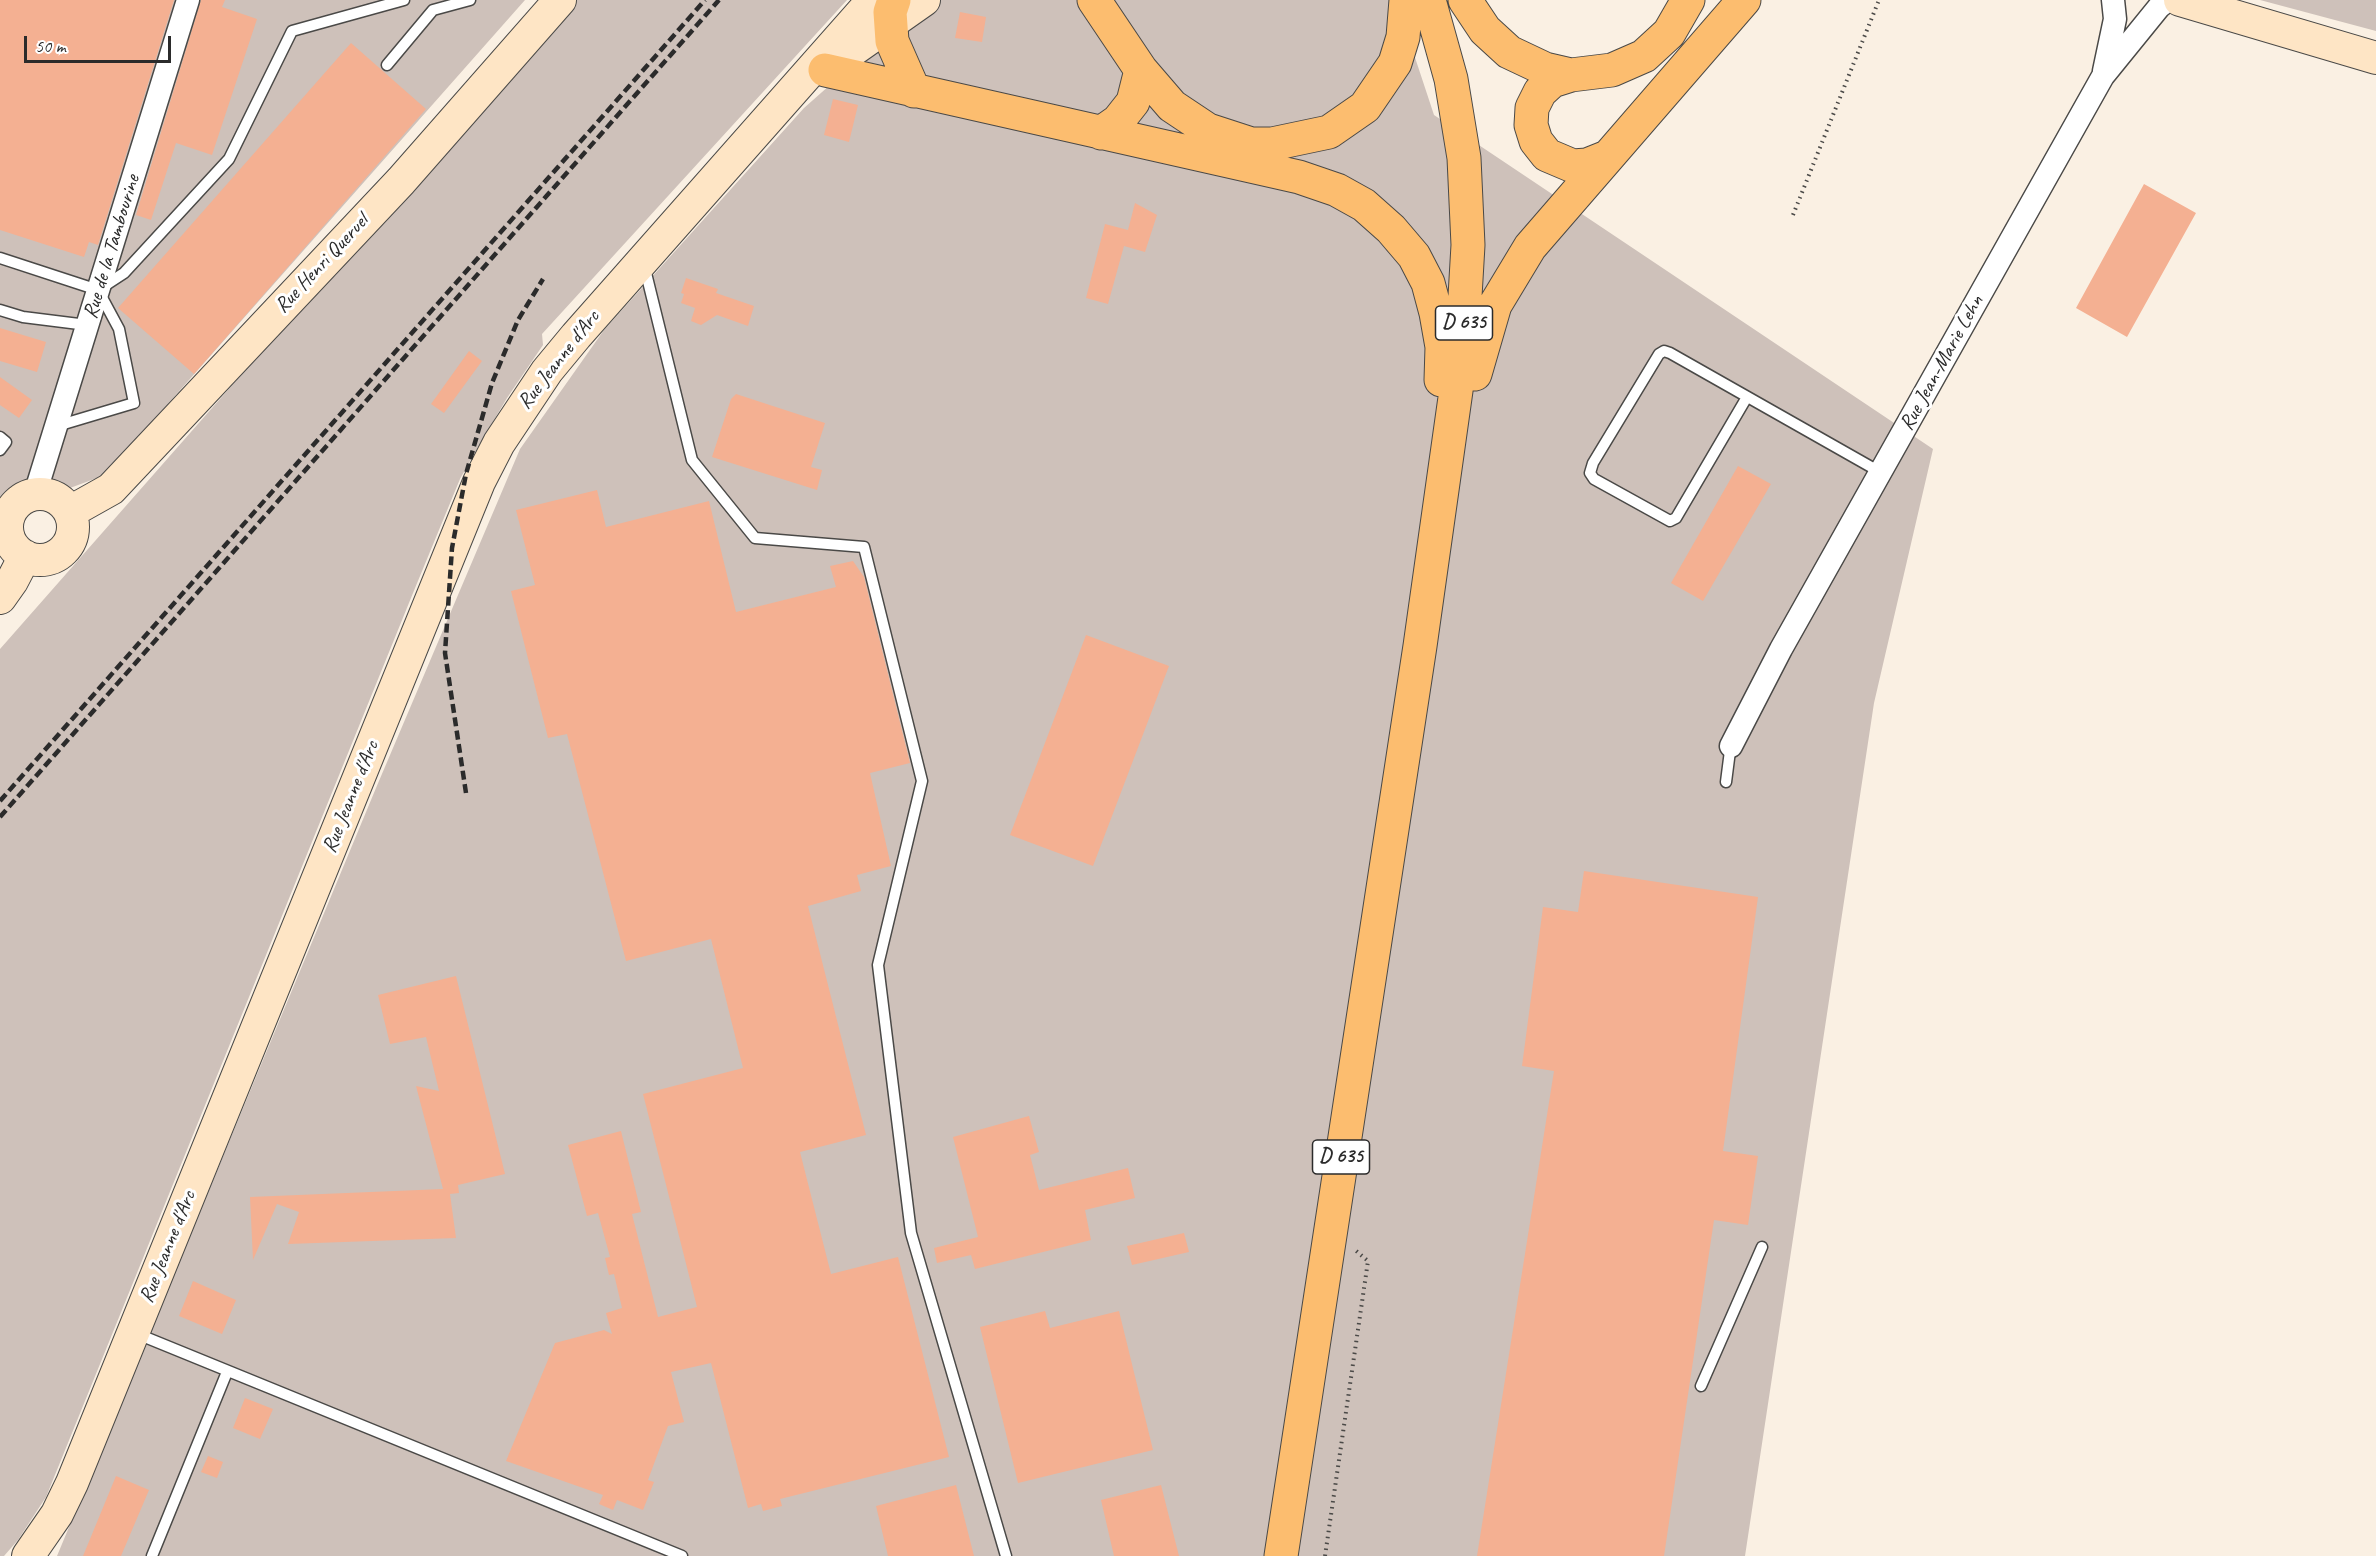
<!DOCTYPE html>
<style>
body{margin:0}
#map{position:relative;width:2376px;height:1556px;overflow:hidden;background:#faf0e3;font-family:Caveat,sans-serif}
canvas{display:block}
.scale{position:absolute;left:24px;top:36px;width:147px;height:27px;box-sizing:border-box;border:3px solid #2b2b2b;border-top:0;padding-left:8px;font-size:18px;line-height:21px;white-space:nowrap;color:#2b2b2b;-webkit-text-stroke:4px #fff;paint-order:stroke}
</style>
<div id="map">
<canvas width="2376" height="1556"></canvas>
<div class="scale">50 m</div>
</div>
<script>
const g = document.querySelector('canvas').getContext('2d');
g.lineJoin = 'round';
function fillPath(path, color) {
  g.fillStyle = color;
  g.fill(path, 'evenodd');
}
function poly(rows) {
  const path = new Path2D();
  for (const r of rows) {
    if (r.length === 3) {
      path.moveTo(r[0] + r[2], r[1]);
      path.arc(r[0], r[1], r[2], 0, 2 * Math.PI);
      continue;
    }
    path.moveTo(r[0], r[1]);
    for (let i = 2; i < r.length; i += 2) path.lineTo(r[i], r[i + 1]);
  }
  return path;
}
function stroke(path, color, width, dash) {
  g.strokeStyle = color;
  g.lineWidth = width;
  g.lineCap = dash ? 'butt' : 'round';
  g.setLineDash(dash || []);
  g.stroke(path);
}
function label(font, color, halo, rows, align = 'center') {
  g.font = font + ' Caveat,sans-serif';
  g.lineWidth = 6;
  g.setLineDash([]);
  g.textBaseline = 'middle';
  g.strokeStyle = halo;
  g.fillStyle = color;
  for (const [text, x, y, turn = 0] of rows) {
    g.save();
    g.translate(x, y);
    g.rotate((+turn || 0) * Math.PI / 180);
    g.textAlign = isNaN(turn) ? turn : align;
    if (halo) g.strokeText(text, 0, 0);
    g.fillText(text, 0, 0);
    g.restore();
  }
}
fillPath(poly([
 [0,0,525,0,105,475,0,514],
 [571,0,847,0,542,334,543,345,507,398,478,447,460,479,413,593,46,1497,18,1540,4,1556,0,1556,0,649],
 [926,0,1396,0,1434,115,1933,449,1874,703,1745,1556,57,1556,376,788,520,449,604,330,804,108],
 [2260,0,2376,0,2376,31]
]), '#cec1ba');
fillPath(poly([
 [0,0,174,0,98,245,89,242,84,257,0,230],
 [201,0,225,0,222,7,257,19,212,155,176,143,151,220,136,215],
 [960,12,986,17,982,42,955,38],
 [351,43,426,109,194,374,118,308],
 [833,99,858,105,849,142,824,135],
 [2144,184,2196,213,2127,337,2076,308],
 [1135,203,1157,215,1145,252,1124,246,1108,304,1086,298,1105,224,1128,230],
 [686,278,718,289,716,293,754,306,748,326,717,315,701,325,691,321,695,308,681,303,684,294,681,293],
 [0,328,46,342,37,372,0,361],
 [469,351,482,361,444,413,431,404],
 [0,377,32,400,19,418,0,405],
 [736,394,825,423,811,467,822,470,817,490,712,457,731,399],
 [1738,466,1771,484,1703,601,1671,583],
 [597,490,606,527,709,501,736,612,836,587,830,566,853,561,864,577,910,763,870,773,891,866,857,875,861,891,808,906,866,1135,800,1152,831,1274,898,1257,949,1457,780,1499,782,1506,763,1511,761,1504,748,1508,711,1363,671,1372,684,1422,668,1426,648,1480,654,1482,643,1510,617,1500,613,1510,599,1504,603,1495,506,1461,555,1343,604,1330,612,1334,606,1313,622,1308,614,1274,609,1275,605,1258,610,1257,598,1213,587,1216,568,1145,621,1131,641,1212,632,1214,658,1317,697,1307,643,1094,743,1068,711,939,626,961,567,734,548,738,511,591,535,585,516,510],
 [1086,635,1169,666,1093,866,1010,835],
 [1584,871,1758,897,1723,1151,1758,1156,1748,1225,1714,1220,1664,1556,1477,1556,1554,1071,1522,1066,1543,907,1578,912],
 [456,976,505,1174,458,1185,459,1193,450,1194,456,1238,288,1244,299,1212,277,1204,253,1260,250,1197,443,1189,416,1086,439,1091,426,1037,390,1044,378,995],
 [1029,1116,1039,1152,1030,1155,1039,1190,1128,1168,1135,1198,1085,1210,1091,1240,975,1269,971,1255,937,1263,934,1248,978,1237,953,1137],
 [1184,1233,1189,1252,1132,1265,1127,1246],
 [193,1281,236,1300,222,1334,179,1316],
 [1045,1311,1050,1328,1119,1311,1153,1450,1018,1483,980,1327],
 [245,1398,273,1409,260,1439,233,1428],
 [208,1456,223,1462,217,1478,201,1472],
 [116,1476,149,1490,121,1556,83,1556],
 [956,1485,974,1556,888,1556,876,1506],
 [1161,1485,1179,1556,1114,1556,1101,1500]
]), '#f4b092');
const lane = poly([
 [387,65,433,10,470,0],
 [0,258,98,290],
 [644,265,692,460,755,538,864,547,922,781,878,965,911,1233,1006,1556],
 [0,310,23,317,87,325],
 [1747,397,1676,518,1670,521,1594,479,1590,473,1593,463,1659,354,1664,351,1670,353,1880,472],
 [57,426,134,403,119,329,98,290,124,273,229,159,292,31,404,0],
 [0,437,6,442,0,450],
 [0,550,11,541],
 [1726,782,1731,743],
 [135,1333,682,1556],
 [1701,1386,1762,1247],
 [152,1556,227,1372]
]);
const street = poly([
 [2104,71,2115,19,2113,0],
 [35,494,188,0],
 [1731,746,1781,649,2103,76,2159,7,2168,0]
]);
const secondary = poly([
 [2180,0,2376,58],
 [833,64,924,0],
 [40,527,33],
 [70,512,111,489,401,181,560,0],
 [0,598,12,581,25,556],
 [28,1556,57,1514,72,1483,479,482,499,443,547,371,576,336,873,0]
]);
const primary = poly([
 [894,0,890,12,892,41,914,91],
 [1094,0,1141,70,1172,106,1208,130,1251,144,1272,144,1329,132,1365,107,1395,63,1403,37,1406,0],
 [1465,0,1485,30,1509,52,1545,69,1571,75,1612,70,1644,56,1669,33,1688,0],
 [825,70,1299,177,1337,190,1364,205,1391,229,1414,256,1428,283,1436,313,1442,347,1441,380],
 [1571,75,1552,81,1540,92,1532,108,1531,125,1536,141,1547,155,1573,166,1587,165,1607,157],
 [1101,133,1118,121,1133,102,1141,70],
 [1475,374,1495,305,1530,247,1744,0],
 [1281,1556,1420,646,1462,348,1468,245,1464,158,1451,79,1429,0]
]);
stroke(lane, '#4a4947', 13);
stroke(street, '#4a4947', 25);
stroke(secondary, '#4a4947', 34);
stroke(primary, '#4a4947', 35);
stroke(poly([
 [1793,215,1879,0],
 [1325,1556,1368,1261,1354,1249]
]), '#4a4947', 4, [1.5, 4.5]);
stroke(lane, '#fff', 10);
stroke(street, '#fff', 22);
stroke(secondary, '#fee5c5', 32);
stroke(primary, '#fcbd6f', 33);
stroke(poly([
 [466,793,445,653,452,548,466,474,492,383,518,320,543,279],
 [0,801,705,0],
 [0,817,719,0]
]), '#2b2b2b', 4.5, [9, 4.5]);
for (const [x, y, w] of [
 [1464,323,57],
 [1341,1157,57]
]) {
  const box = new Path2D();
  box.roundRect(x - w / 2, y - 17, w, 34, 4.5);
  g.fillStyle = '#fff';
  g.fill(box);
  stroke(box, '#2b2b2b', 1.5);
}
label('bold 20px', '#2b2b2b', null, [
 ["D 635",1464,323],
 ["D 635",1341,1157]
]);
label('21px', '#2b2b2b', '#fff', [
 ["Rue de la Tambourine",112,247,-73],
 ["Rue Henri Queruel",322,264,-47],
 ["Rue Jeanne d'Arc",559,360,-52],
 ["Rue Jean-Marie Lehn",1942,363,-61],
 ["Rue Jeanne d'Arc",351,797,-68],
 ["Rue Jeanne d'Arc",168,1247,-68]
]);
</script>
